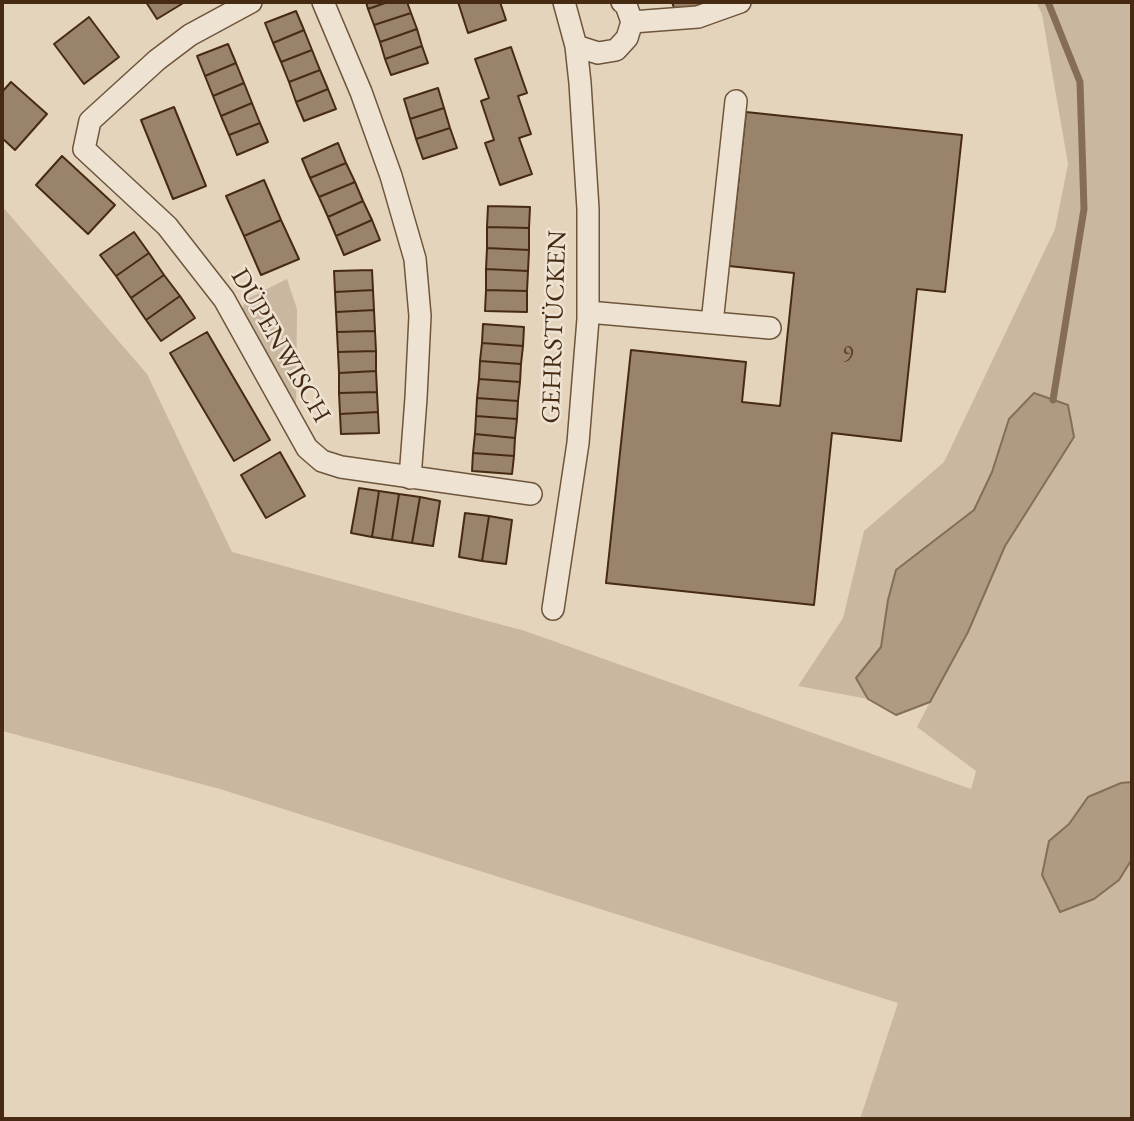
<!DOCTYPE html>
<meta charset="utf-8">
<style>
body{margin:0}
#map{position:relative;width:1134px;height:1121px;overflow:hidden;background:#e5d4bc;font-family:"EB Garamond",serif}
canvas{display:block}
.frame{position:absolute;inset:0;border:4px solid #462b12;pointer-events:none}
</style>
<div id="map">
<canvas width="1134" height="1121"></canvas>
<div class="frame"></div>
</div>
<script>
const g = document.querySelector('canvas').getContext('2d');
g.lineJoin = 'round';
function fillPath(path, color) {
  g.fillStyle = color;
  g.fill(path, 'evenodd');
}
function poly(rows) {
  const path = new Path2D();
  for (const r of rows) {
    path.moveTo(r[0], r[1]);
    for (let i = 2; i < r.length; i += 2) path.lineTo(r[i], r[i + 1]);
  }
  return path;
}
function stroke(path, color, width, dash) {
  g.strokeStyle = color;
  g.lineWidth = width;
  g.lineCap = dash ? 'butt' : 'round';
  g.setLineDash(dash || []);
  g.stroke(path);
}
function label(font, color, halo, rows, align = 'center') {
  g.font = font + ' "EB Garamond",serif';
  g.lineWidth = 5;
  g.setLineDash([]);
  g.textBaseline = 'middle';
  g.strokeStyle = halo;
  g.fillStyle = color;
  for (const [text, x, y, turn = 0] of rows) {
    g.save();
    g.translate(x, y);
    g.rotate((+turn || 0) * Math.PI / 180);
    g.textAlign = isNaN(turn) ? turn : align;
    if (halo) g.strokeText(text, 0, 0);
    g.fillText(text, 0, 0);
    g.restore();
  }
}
fillPath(poly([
 [1036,2,1132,2,1132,1119,860,1119,898,1003,220,789,2,731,2,206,147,374,232,552,525,631,971,789,976,771,917,727,930,702,968,632,1005,546,1074,437,1068,405,1033,394,1009,419,992,472,974,510,941,536,888,600,881,647,857,678,868,699,798,686,843,618,864,531,944,462,1055,229,1068,164,1042,14],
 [287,279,297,309,296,407,243,314,243,306,247,299]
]), '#cab79f');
const water = poly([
 [1034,393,1068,405,1074,437,1005,546,968,632,930,702,896,715,868,699,856,678,881,647,888,600,896,570,974,510,992,472,1009,419,1034,393],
 [1132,782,1132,859,1119,880,1094,899,1060,912,1042,875,1049,841,1069,824,1088,797,1121,783,1132,782]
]);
fillPath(water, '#af9b82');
stroke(water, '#856e55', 2);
stroke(poly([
 [1048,2,1080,82,1084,209,1053,400]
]), '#856e55', 7);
const building = poly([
 [146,2,185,2,157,19,146,2],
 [366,2,388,2,368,9,366,2],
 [388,2,407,2,411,13,374,25,368,9,388,2],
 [458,2,500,2,506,20,468,33,458,2],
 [672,2,707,2,676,14,672,2],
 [296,11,304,30,273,43,265,23,296,11],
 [411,13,417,29,380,42,374,25,411,13],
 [89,17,119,57,84,84,54,44,89,17],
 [417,29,422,46,385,59,380,42,417,29],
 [304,30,312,50,281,62,273,43,304,30],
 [228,44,236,63,205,76,197,56,228,44],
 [422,46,428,63,391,75,385,59,422,46],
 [511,47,527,93,518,96,531,134,519,138,532,174,500,185,485,143,494,140,481,101,489,98,475,59,511,47],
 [312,50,320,70,289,82,281,62,312,50],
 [236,63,244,83,213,96,205,76,236,63],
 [320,70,328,89,296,102,289,82,320,70],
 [11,82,47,114,15,150,2,138,2,92,11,82],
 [244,83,252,103,221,116,213,96,244,83],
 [438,88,444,108,410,119,404,99,438,88],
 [328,89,336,109,304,121,296,102,328,89],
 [252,103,260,123,229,135,221,116,252,103],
 [174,107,206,186,173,199,141,120,174,107],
 [444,108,450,128,416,139,410,119,444,108],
 [746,112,962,135,945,292,917,289,901,441,832,433,814,605,606,583,631,350,746,362,742,402,780,406,794,273,729,266,746,112],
 [260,123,268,142,237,155,229,135,260,123],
 [450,128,457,148,423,159,416,139,450,128],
 [338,143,346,163,310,178,302,159,338,143],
 [62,156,115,205,88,234,36,185,62,156],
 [346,163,355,182,319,197,310,178,346,163],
 [264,180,281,220,244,236,226,196,264,180],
 [355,182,363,201,328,217,319,197,355,182],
 [363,201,372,220,336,236,328,217,363,201],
 [488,206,530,207,529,228,487,227,488,206],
 [281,220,299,259,261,275,244,236,281,220],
 [372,220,380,240,344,255,336,236,372,220],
 [487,227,529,228,529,250,487,248,487,227],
 [134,232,149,253,116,276,100,255,134,232],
 [487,248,529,250,528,271,486,269,487,248],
 [149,253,164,275,131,298,116,276,149,253],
 [486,269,528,271,527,291,486,290,486,269],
 [372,270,373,290,335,292,334,271,372,270],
 [164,275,180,296,146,320,131,298,164,275],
 [373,290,374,310,336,312,335,292,373,290],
 [486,290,527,291,527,312,485,311,486,290],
 [180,296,195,318,161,341,146,320,180,296],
 [374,310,375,331,337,332,336,312,374,310],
 [483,324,524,327,523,346,482,343,483,324],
 [375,331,376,351,338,352,337,332,375,331],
 [207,332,270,440,234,461,170,353,207,332],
 [482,343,523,346,521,364,480,361,482,343],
 [376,351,376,371,339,373,338,352,376,351],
 [480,361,521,364,520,382,479,379,480,361],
 [376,371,377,392,339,393,339,373,376,371],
 [479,379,520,382,518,401,477,398,479,379],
 [377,392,378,412,340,414,339,393,377,392],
 [477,398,518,401,517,419,476,416,477,398],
 [378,412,379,433,341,434,340,414,378,412],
 [476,416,517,419,515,438,475,434,476,416],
 [475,434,515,438,514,456,473,453,475,434],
 [280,452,305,496,266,518,241,475,280,452],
 [473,453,514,456,512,474,472,471,473,453],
 [359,488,379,491,372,537,351,533,359,488],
 [379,491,399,494,392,540,372,537,379,491],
 [399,494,420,497,412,543,392,540,399,494],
 [420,497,440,501,433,546,412,543,420,497],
 [465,513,489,516,482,561,459,557,465,513],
 [489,516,512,520,506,564,482,561,489,516]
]);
fillPath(building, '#99836a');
stroke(building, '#462b12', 2);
const minor = poly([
 [251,2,190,35,157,60,90,121,84,149,167,226,224,299,307,448,322,461,341,467,531,494],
 [323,2,361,92,391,176,415,259,420,316,416,398,410,478],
 [632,22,698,17,740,2],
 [576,46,598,53,616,50,627,38,632,22,626,5,622,2],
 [588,312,770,328],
 [712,323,736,101],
 [553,609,578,443,588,319,588,209,580,83,576,46,564,2]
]);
stroke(minor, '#6e553c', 24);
stroke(minor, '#eee3d3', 21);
label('23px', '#5b4128', null, [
 ["9",848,356]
]);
label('26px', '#462b12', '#eee3d3', [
 ["GEHRSTÜCKEN",555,327,-88],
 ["DÜPENWISCH",280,346,60]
]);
</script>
